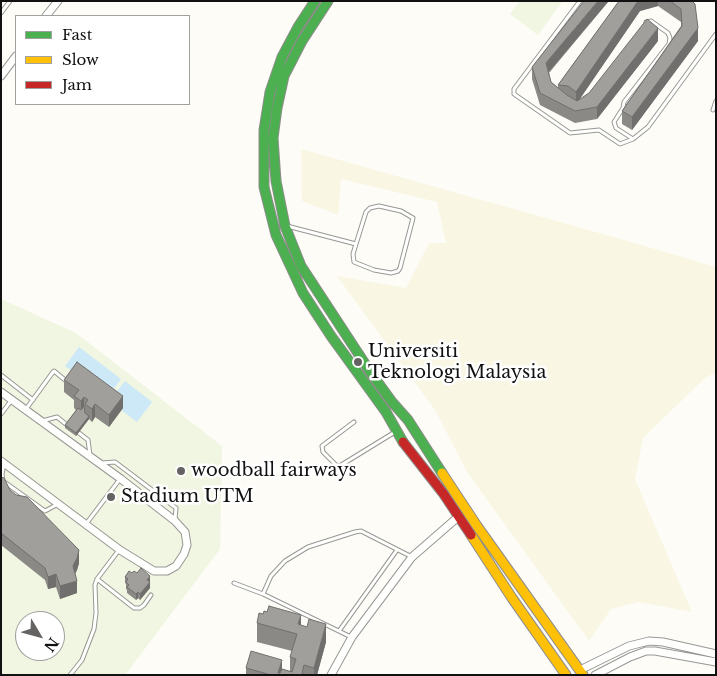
<!DOCTYPE html>
<style>
body{margin:0}
#map{position:relative;width:717px;height:676px;overflow:hidden;background:#fdfcf7;font-family:"Libre Baskerville",serif}
canvas{display:block}
.frame{position:absolute;inset:0;border:2px solid #111;pointer-events:none}
.legend{position:absolute;left:15px;top:15px;width:175px;height:90px;box-sizing:border-box;background:#fff;border:1px solid #a0a0a0;margin:0;padding:6px 9px;list-style:none;font-size:15px;color:#111}
.legend li{display:flex;align-items:center;gap:10px;height:25px}
.legend b{width:25px;border:1px solid #a0a0a0}
.north{position:absolute;left:15px;top:611px;width:50px;height:50px;box-sizing:border-box;background:#fff;border:1px solid #a0a0a0;border-radius:50%;rotate:127deg;font-size:14px;font-weight:700;line-height:20px;text-align:center;color:#111}
.north::after{content:'';display:block;margin:auto;width:18px;height:22px;background:#646362;clip-path:polygon(50% 0,100% 100%,50% 72%,0 100%)}
</style>
<div id="map">
<canvas width="717" height="676"></canvas>
<div class="frame"></div>
<ul class="legend">
<li><b style="height:6px;background:#4caf50"></b>Fast</li>
<li><b style="height:6px;background:#ffc107"></b>Slow</li>
<li><b style="height:6px;background:#c62828"></b>Jam</li>
</ul>
<div class="north">N</div>
</div>
<script>
const g = document.querySelector('canvas').getContext('2d');
g.lineJoin = 'round';
function fillPath(path, color) {
  g.fillStyle = color;
  g.fill(path, 'evenodd');
}
function poly(rows) {
  const path = new Path2D();
  for (const r of rows) {
    path.moveTo(r[0], r[1]);
    for (let i = 2; i < r.length; i += 2) path.lineTo(r[i], r[i + 1]);
  }
  return path;
}
function stroke(path, color, width, dash) {
  g.strokeStyle = color;
  g.lineWidth = width;
  g.lineCap = dash ? 'butt' : 'round';
  g.setLineDash(dash || []);
  g.stroke(path);
}
function label(font, color, halo, rows, align = 'center') {
  g.font = font + ' "Libre Baskerville",serif';
  g.lineWidth = 5;
  g.setLineDash([]);
  g.textBaseline = 'middle';
  g.strokeStyle = halo;
  g.fillStyle = color;
  for (const [text, x, y, turn = 0] of rows) {
    g.save();
    g.translate(x, y);
    g.rotate((+turn || 0) * Math.PI / 180);
    g.textAlign = isNaN(turn) ? turn : align;
    if (halo) g.strokeText(text, 0, 0);
    g.fillText(text, 0, 0);
    g.restore();
  }
}
fillPath(poly([
 [301,149,631,242,716,267,716,373,706,377,643,438,635,479,692,612,639,602,611,609,589,641,467,472,435,410,337,276,406,288,429,243,446,243,437,202,341,179,338,215,302,201]
]), '#f9f7e4');
fillPath(poly([
 [520,1,562,1,562,2,538,35,510,14],
 [1,299,76,333,222,446,220,549,125,675,1,675],
 [25,621,55,621,55,651,25,651]
]), '#f0f6e1');
fillPath(poly([
 [79,347,121,379,108,397,65,366],
 [125,381,152,402,137,422,109,401]
]), '#cde8f7');
const lane = poly([
 [580,1,514,89,514,94,570,133,599,130,620,144,633,139],
 [1,13,10,1],
 [646,22,651,21,668,33,670,38,669,44,624,102,623,108,614,122,616,128,633,139,648,127,716,34],
 [713,110,716,101],
 [287,226,356,244,353,254,354,262,374,270,391,273,398,271,400,268,413,218,401,211,392,209,379,206,370,208,366,212,356,244],
 [1,375,33,400],
 [26,409,53,372,54,371,65,380],
 [1,414,11,401],
 [42,421,57,417,67,425],
 [354,422,322,446,323,452,338,467,395,432],
 [79,433,88,440,90,455],
 [102,463,115,462,172,505,176,508,175,520],
 [4,464,2,474,3,481,45,511,58,504],
 [86,524,120,479],
 [97,579,134,608,140,608,144,605,151,595],
 [234,583,263,594],
 [339,631,397,550],
 [351,637,263,594,271,576,285,561,308,547,355,532,361,531,412,557],
 [70,675,82,660,94,629,96,613,95,585,97,579,119,550]
]);
const street = poly([
 [46,16,58,1],
 [1,76,16,56],
 [1,392,121,479,175,521,185,532,187,545,184,554,176,566,167,571,154,571,120,550,1,461],
 [580,670,629,646,649,641,663,642,716,654],
 [331,675,352,637,412,557,458,517],
 [595,675,630,657,646,651,655,651,716,662]
]);
const fast = poly([
 [315,1,298,27,282,57,270,92,264,130,264,187,276,235,303,293,331,336,386,412,403,442],
 [328,1,302,41,284,76,277,108,273,138,276,181,285,226,301,266,371,373,392,402,408,420,442,473]
]);
const slow = poly([
 [442,473,477,526,583,675],
 [471,535,512,598,566,675]
]);
const jam = poly([
 [403,442,443,493,471,535]
]);
stroke(lane, '#979795', 5);
stroke(street, '#979795', 9);
stroke(fast, '#8e8d8b', 11);
stroke(slow, '#8e8d8b', 11);
stroke(jam, '#8e8d8b', 11);
stroke(lane, '#fffffe', 3);
stroke(street, '#fffffe', 7);
stroke(fast, '#4caf50', 9);
stroke(slow, '#ffc107', 9);
stroke(jam, '#c62828', 9);
fillPath(poly([
 [608,1,608,2,549,73,551,82,558,88,558,85,619,1,692,1,698,41,632,130,622,124,622,111,681,26,681,22,658,6,640,11,580,99,589,93,658,41,597,119,575,123,540,105,532,79,532,67],
 [64,380,123,408,109,427,95,417,92,422,89,419,76,436,65,428,65,425,76,410,74,408,74,400,64,392],
 [1,477,10,490,79,563,77,570,75,574,77,593,60,599,56,587,48,589,45,580,1,545],
 [132,573,150,582,150,588,140,600,138,598,136,600,127,593,127,590,126,589,126,584,125,583,125,577],
 [257,623,301,625,326,642,317,675,246,675,246,668,282,669,290,671,290,657,292,651,257,642]
]), '#8a8986');
fillPath(poly([
 [598,1,608,1,608,2,546,75,546,63],
 [638,1,658,1,658,6,640,11,576,104,576,92],
 [658,28,658,41,597,119,597,107],
 [698,28,698,41,632,130,632,117],
 [123,396,123,408,109,427,109,415],
 [84,397,84,410,81,413,81,401],
 [95,404,95,417,92,422,92,409],
 [89,416,89,419,76,436,76,433],
 [79,550,79,563,77,570,73,578,73,566],
 [56,574,56,587,48,589,48,577],
 [150,576,150,588,140,600,140,594,147,580],
 [77,581,77,593,60,599,60,586],
 [138,592,138,598,136,600,136,594],
 [301,615,301,634,298,624],
 [326,624,326,642,317,675,314,675,314,668],
 [282,660,282,675,278,673]
]), '#716f6d');
const building = poly([
 [584,1,598,1,546,63,551,82,567,95,577,101,589,93,647,19,658,28,597,107,575,111,540,93,532,67,584,1],
 [619,1,638,1,576,92,568,86,558,85,619,1],
 [670,1,692,1,695,4,698,28,632,117,622,111,682,26,681,9,670,1],
 [77,362,123,396,109,415,95,404,92,409,85,404,88,400,84,397,81,401,74,396,79,390,64,380,77,362],
 [84,406,85,413,89,416,76,433,65,425,78,408,81,410,84,406],
 [1,477,4,478,10,490,16,495,27,497,79,550,77,558,73,566,77,581,60,586,56,574,48,577,45,568,1,533,1,477],
 [141,568,150,576,147,580,150,582,140,594,138,592,136,594,127,587,129,585,126,582,128,579,125,577,129,571,132,573,134,571,137,573,141,568],
 [269,606,301,615,298,624,307,627,309,619,326,624,314,668,304,665,302,673,306,675,271,675,246,668,251,651,282,660,278,673,280,673,282,669,292,672,296,659,290,657,297,634,257,623,259,613,263,614,264,611,267,612,269,606]
]);
fillPath(building, '#a19f9c');
stroke(building, '#716f6d', 1);
for (const [x, y, r, color] of [
 [358,362,5,"#646362"],
 [181,471,5,"#646362"],
 [111,497,5,"#646362"]
]) {
  const dot = new Path2D();
  dot.arc(x, y, r, 0, 2 * Math.PI);
  g.fillStyle = color;
  g.fill(dot);
  stroke(dot, '#fff', 2);
}
label('18px', '#111', '#fff', [
 ["Universiti",368,352],
 ["Teknologi Malaysia",368,373],
 ["woodball fairways",191,471],
 ["Stadium UTM",121,497]
], 'left');
</script>
